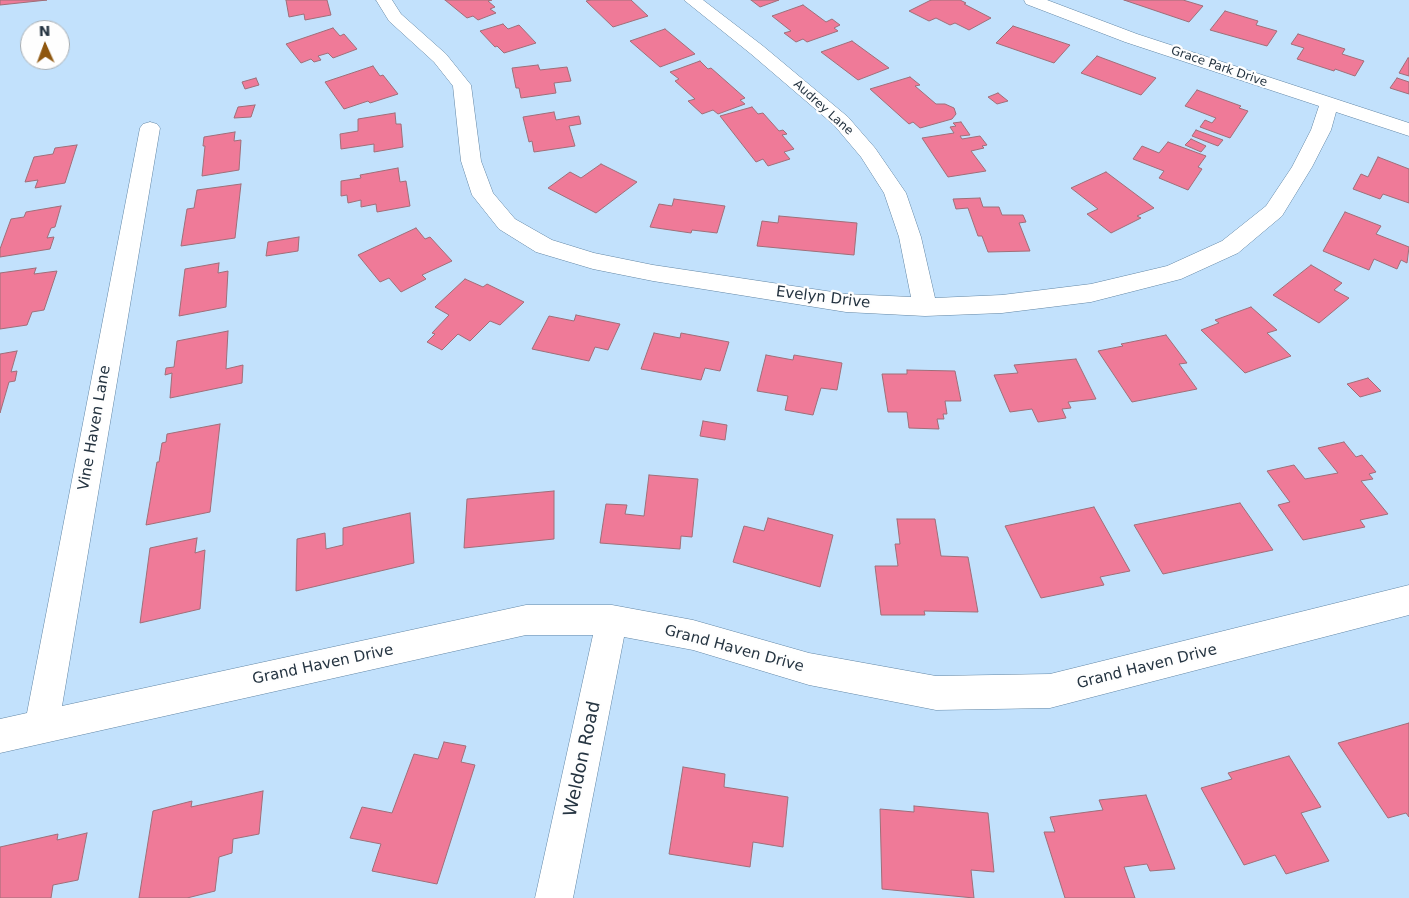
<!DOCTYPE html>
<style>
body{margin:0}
#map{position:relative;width:1409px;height:898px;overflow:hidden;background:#c2e1fc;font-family:"DejaVu Sans",sans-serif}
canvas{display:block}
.north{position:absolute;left:20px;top:20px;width:50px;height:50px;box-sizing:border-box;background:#fefefe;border:1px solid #a7adb2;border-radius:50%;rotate:358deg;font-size:14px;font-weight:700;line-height:20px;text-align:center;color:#253441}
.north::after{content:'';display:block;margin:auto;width:18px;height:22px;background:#8f570f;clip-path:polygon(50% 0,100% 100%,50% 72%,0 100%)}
</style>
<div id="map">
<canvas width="1409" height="898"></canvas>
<div class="north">N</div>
</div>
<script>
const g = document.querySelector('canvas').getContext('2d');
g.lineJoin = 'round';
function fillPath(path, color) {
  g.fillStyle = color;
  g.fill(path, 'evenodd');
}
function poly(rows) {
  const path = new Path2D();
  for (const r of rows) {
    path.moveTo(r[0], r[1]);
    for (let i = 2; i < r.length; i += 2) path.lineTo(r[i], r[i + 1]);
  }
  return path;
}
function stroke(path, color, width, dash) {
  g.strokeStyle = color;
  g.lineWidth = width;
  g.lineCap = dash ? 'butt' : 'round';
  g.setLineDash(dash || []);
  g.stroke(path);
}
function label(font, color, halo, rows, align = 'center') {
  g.font = font + ' "DejaVu Sans",sans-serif';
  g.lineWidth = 4.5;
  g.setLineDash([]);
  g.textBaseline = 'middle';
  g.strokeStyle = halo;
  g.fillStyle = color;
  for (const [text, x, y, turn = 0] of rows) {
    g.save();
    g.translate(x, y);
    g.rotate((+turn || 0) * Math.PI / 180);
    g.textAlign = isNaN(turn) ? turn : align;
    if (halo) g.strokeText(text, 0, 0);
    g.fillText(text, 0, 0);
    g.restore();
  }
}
const building = poly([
 [0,0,47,0,0,5,0,0],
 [286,0,327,0,331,15,305,20,304,14,289,17,286,0],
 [445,0,492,0,488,1,495,7,490,9,496,13,478,20,473,16,467,18,445,0],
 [590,0,631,0,648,16,613,27,586,1,590,0],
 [751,0,779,0,760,7,751,0],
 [931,0,960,0,966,3,964,4,991,18,969,30,955,23,950,25,936,18,929,21,909,11,931,0],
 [1124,0,1183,0,1203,6,1189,22,1124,0],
 [803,5,826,22,832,19,840,25,834,28,838,31,807,42,803,39,796,42,784,33,791,31,772,16,803,5],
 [1225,11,1258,21,1256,25,1277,31,1267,46,1210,30,1225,11],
 [503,24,508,29,519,25,536,43,504,53,497,46,495,47,480,31,503,24],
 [1013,26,1070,45,1054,63,996,43,1013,26],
 [333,28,340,36,344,34,357,49,333,58,328,53,318,56,321,60,314,62,311,59,301,63,286,44,333,28],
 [665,29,695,54,660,67,630,41,665,29],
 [1298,34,1345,49,1342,54,1364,61,1355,76,1335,69,1334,71,1297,59,1304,48,1291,44,1298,34],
 [852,41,889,68,858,80,821,52,852,41],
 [1097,56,1156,78,1141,95,1081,73,1097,56],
 [1408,58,1409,58,1409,76,1399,73,1408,58],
 [700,61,708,69,711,68,745,98,740,100,745,104,718,114,713,110,702,114,688,101,695,99,675,81,679,79,670,72,700,61],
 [538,65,540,70,567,67,571,81,554,83,556,93,521,98,519,88,516,88,512,68,538,65],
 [373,66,380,76,383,75,398,94,370,103,368,101,344,109,325,82,373,66],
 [910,77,920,85,915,86,936,104,945,104,954,108,956,114,952,119,920,128,913,122,909,124,870,89,910,77],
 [256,78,259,85,245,89,242,82,256,78],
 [1397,78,1409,82,1409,94,1390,88,1397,78],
 [1197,90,1241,106,1239,108,1248,111,1230,138,1200,127,1205,120,1212,123,1216,118,1185,106,1197,90],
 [998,93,1008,101,997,104,988,97,998,93],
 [255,105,251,117,234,118,238,107,255,105],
 [752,107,758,114,763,113,779,131,783,130,787,134,782,135,794,149,784,152,790,159,768,166,763,159,756,162,720,116,752,107],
 [554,112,556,120,579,116,581,124,569,126,575,146,534,152,532,141,529,142,523,117,554,112],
 [395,113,396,124,401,124,403,147,374,152,374,144,341,149,340,134,358,131,358,119,395,113],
 [961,122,970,135,960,136,962,139,980,136,987,145,982,146,984,148,971,151,986,171,948,177,922,138,954,133,950,127,956,126,953,123,961,122],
 [1196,130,1223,140,1218,146,1192,136,1196,130],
 [235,132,234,141,241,140,239,170,202,176,205,146,203,146,204,137,235,132],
 [1191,139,1206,146,1201,152,1185,145,1191,139],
 [1168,142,1206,156,1198,167,1202,169,1188,190,1159,178,1164,171,1133,159,1142,146,1159,153,1168,142],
 [77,145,65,183,35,188,38,180,25,182,34,157,53,154,55,148,77,145],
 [1378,157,1409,169,1409,203,1383,194,1380,199,1353,189,1361,174,1368,177,1378,157],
 [601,164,637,182,596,213,548,188,570,172,581,178,601,164],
 [398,168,400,182,406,181,410,206,377,212,376,204,361,207,361,200,348,203,347,195,341,196,341,181,361,178,360,175,398,168],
 [1106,172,1154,208,1137,216,1141,218,1111,233,1087,214,1098,209,1071,188,1106,172],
 [241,184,235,238,181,246,187,209,194,208,197,190,241,184],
 [980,198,983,207,999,207,1002,215,1023,215,1026,222,1019,223,1030,251,988,252,982,236,978,236,968,208,956,209,953,199,980,198],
 [674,199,725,206,717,233,692,230,691,233,650,227,659,204,672,206,674,199],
 [61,206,55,227,51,228,47,238,54,237,50,249,0,257,0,249,11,219,24,217,26,212,61,206],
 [1345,212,1381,226,1376,234,1409,247,1407,263,1401,260,1397,269,1374,259,1369,270,1323,251,1345,212],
 [779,216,857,223,854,255,757,246,762,221,778,223,779,216],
 [416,228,425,239,430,237,452,261,422,275,426,279,401,292,389,278,380,282,358,255,416,228],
 [299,237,298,251,266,256,268,242,299,237],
 [219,263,218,273,228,271,226,307,179,316,185,269,219,263],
 [1311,265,1342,283,1334,290,1349,298,1319,323,1273,295,1311,265],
 [36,268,34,274,57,271,44,310,32,312,27,325,0,329,0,273,36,268],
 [465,279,483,287,487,284,524,302,500,325,490,321,470,341,458,334,442,350,427,342,435,334,432,333,449,315,435,307,465,279],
 [1251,307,1277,330,1267,333,1291,356,1245,373,1201,330,1219,323,1215,320,1251,307],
 [576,315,620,324,608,350,595,347,589,361,532,349,549,316,574,321,576,315],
 [228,331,226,369,243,365,242,383,170,398,172,373,165,375,166,368,174,367,177,341,228,331],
 [654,333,680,338,681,333,729,342,720,371,705,368,701,380,641,369,654,333],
 [1166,335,1187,363,1179,364,1197,389,1132,402,1098,351,1123,346,1121,344,1166,335],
 [17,351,11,372,17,371,15,381,9,382,0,413,0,354,17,351],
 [766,355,793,360,794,355,842,363,837,390,821,388,813,415,785,410,788,396,757,391,766,355],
 [1076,359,1096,399,1068,402,1071,408,1062,409,1066,418,1038,422,1032,409,1010,412,994,375,1018,373,1014,365,1076,359],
 [907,370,955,371,961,401,945,401,947,414,943,414,944,419,937,419,939,429,909,428,907,412,888,412,882,374,907,374,907,370],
 [1368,378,1381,391,1360,397,1347,384,1368,378],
 [703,421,727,425,725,440,700,436,703,421],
 [220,424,210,512,146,525,157,462,159,462,162,443,166,442,167,434,220,424],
 [1344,442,1356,457,1362,455,1376,472,1369,474,1373,479,1361,481,1388,514,1360,520,1365,527,1303,540,1278,505,1290,502,1267,471,1294,465,1305,479,1338,473,1318,448,1344,442],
 [649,475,698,479,692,537,681,536,680,549,600,543,606,504,627,505,625,514,644,516,649,475],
 [554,491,554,539,464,548,467,499,554,491],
 [1240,503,1273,550,1163,574,1134,525,1240,503],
 [1094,507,1130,571,1100,577,1104,585,1041,598,1005,526,1094,507],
 [410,513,414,563,296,591,297,539,325,533,326,549,343,545,343,528,410,513],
 [768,518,833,535,820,587,733,562,744,526,764,531,768,518],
 [897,519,935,519,941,556,968,557,978,612,924,611,925,615,881,615,875,566,898,566,895,544,900,544,897,519],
 [197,538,195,553,205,550,200,609,140,623,150,548,197,538],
 [1409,723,1409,817,1406,813,1388,818,1338,743,1409,723],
 [444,742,466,746,461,762,475,765,437,884,372,871,381,844,350,838,362,807,392,813,414,754,438,759,444,742],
 [1289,756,1321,807,1301,813,1329,861,1286,874,1275,855,1244,865,1201,788,1232,779,1228,773,1289,756],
 [683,767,725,774,724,787,788,797,783,847,753,842,750,867,669,854,683,767],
 [263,791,259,834,233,839,232,853,219,857,215,891,187,898,139,898,153,811,192,801,191,807,263,791],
 [1146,795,1175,869,1150,871,1147,864,1124,867,1135,898,1065,898,1044,832,1055,832,1050,817,1103,810,1099,800,1146,795],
 [914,806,988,813,994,872,971,870,974,898,882,889,880,809,914,812,914,806],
 [87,833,78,880,53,885,51,898,0,898,0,847,58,834,57,840,87,833]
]);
fillPath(building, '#ef7a98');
stroke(building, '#9f6e79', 1);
const street = poly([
 [376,0,392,0,401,14,446,54,471,85,481,161,493,193,515,219,552,240,594,253,653,265,846,294,911,297,899,237,884,193,861,157,834,125,751,54,684,0,703,0,763,46,848,117,875,148,906,193,921,237,935,298,1002,295,1091,284,1167,266,1222,241,1266,206,1292,167,1311,130,1319,106,1125,42,1026,4,1024,0,1047,0,1137,34,1409,123,1409,136,1336,112,1331,130,1312,167,1282,216,1238,253,1181,279,1091,302,1002,313,925,316,846,312,653,281,593,269,536,252,499,229,472,195,461,161,453,86,434,62,389,21,376,0],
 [150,122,157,124,160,128,62,706,526,605,612,605,693,620,809,653,936,676,1050,674,1409,585,1409,615,1050,708,936,710,809,685,693,650,624,637,573,898,535,898,593,635,526,635,0,753,0,719,27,713,140,128,143,124,150,122]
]);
stroke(street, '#6286a5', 1);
fillPath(street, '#fff');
label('12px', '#253441', '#fefefe', [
 ["Grace Park Drive",1219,67,19],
 ["Audrey Lane",823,108,42]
]);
label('15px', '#253441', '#fefefe', [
 ["Evelyn Drive",823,298,7],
 ["Vine Haven Lane",95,428,-80],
 ["Grand Haven Drive",734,649,15],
 ["Grand Haven Drive",323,665,-12],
 ["Grand Haven Drive",1147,667,-14]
]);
label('18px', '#253441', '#fefefe', [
 ["Weldon Road",583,759,-78]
]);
</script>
